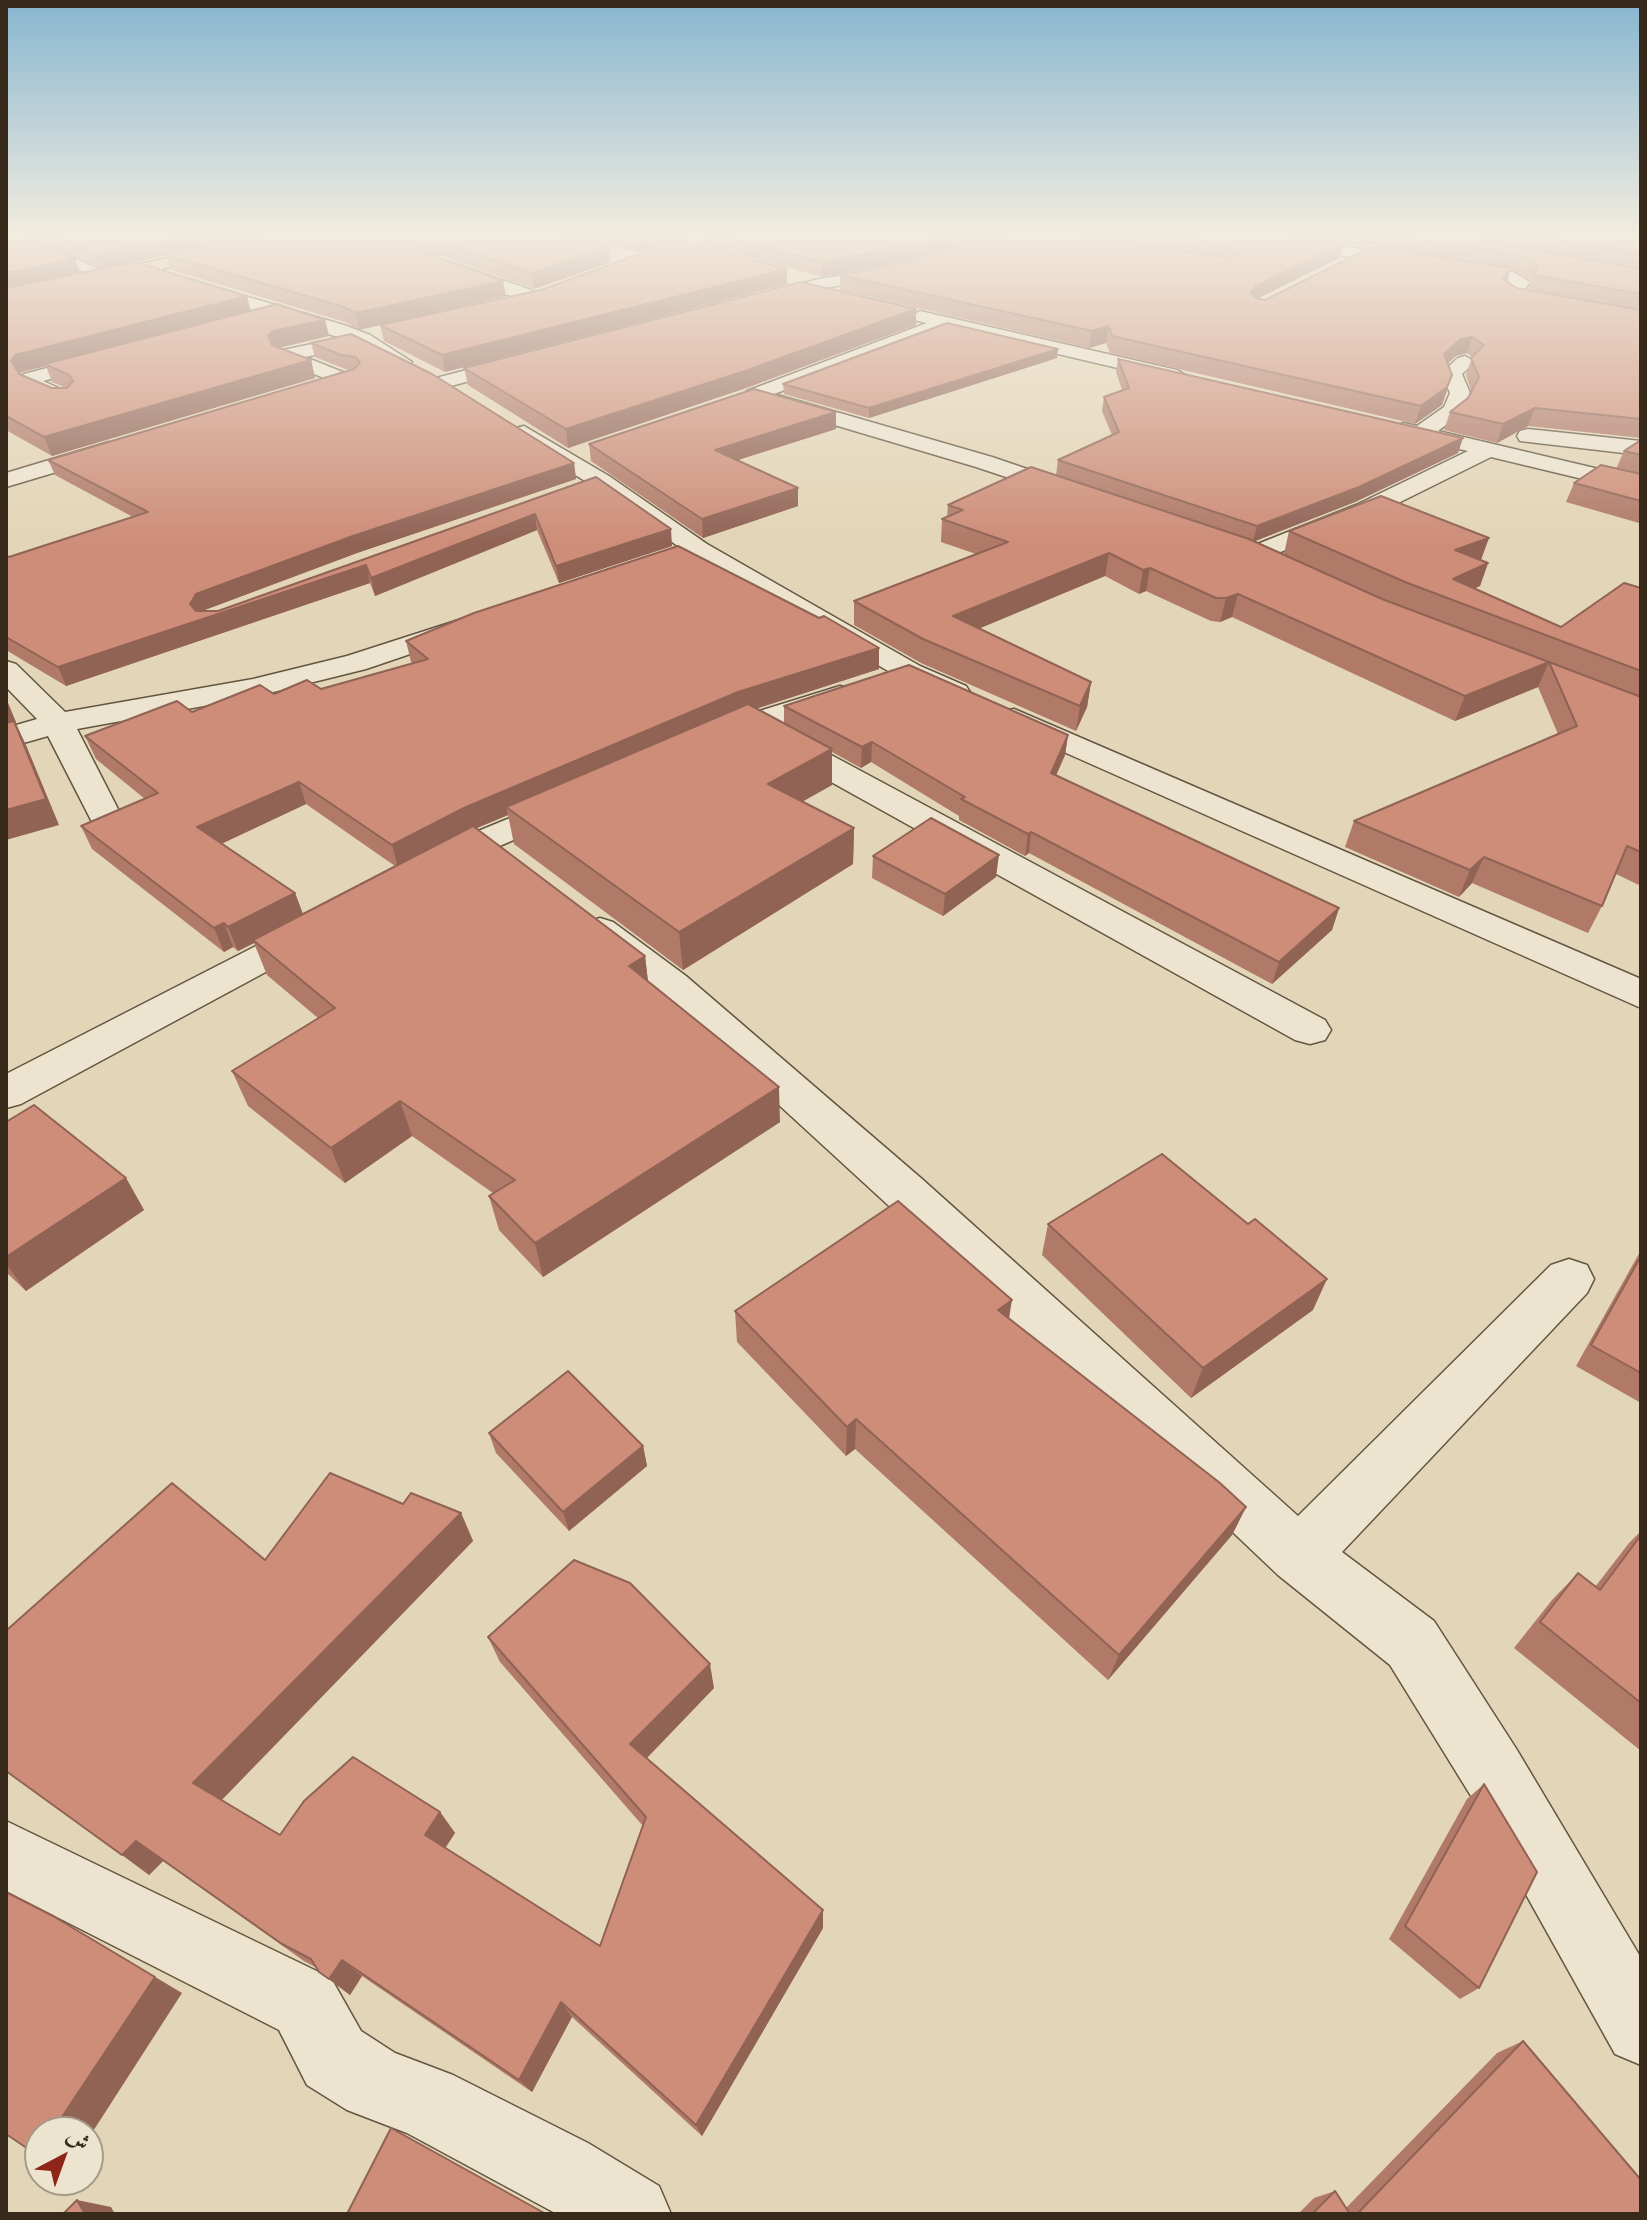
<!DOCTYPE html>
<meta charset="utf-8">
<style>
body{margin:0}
#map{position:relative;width:1647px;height:2220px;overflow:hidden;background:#e3d5b7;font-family:"IM FELL Great Primer",Amiri,serif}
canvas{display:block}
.frame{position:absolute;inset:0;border:8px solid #382a1a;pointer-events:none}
.north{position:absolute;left:24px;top:2116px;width:80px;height:80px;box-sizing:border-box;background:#ede4d0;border:2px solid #a59a87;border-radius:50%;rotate:41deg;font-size:22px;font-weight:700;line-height:32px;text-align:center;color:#382a1a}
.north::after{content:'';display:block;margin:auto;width:28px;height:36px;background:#8f2418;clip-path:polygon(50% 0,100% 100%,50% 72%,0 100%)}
</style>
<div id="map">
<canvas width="1647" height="2220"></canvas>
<div class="frame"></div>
<div class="north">ش</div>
</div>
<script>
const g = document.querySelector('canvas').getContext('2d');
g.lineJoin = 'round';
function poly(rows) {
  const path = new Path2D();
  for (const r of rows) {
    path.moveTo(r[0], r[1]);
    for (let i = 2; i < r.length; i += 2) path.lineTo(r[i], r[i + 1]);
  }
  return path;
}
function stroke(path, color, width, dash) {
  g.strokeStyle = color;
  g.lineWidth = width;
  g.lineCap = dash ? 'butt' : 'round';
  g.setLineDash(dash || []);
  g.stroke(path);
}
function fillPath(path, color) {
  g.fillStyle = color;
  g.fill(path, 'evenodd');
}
const minor = poly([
 [6,231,18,231,97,269,89,274,83,272,6,237,6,231],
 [692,231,708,231,690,251,632,267,624,262,626,259,678,245,692,231],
 [1207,231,1244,231,1513,272,1530,282,1522,293,1641,314,1641,324,1511,301,1501,293,1511,283,1508,281,1215,236,1207,231],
 [448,261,542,294,545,298,536,303,487,289,442,269,440,266,448,261],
 [897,266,903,268,905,271,903,274,820,289,757,305,748,300,751,296,819,279,897,266],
 [190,280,344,325,370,335,412,362,409,366,395,366,357,346,305,357,350,375,353,379,343,385,336,383,278,359,275,355,278,351,341,338,184,289,182,285,184,281,190,280],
 [920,311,1177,370,1187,376,1177,382,948,328,774,394,992,457,1080,487,1084,492,1080,497,1072,499,976,467,747,399,744,395,747,391,927,323,914,320,911,316,920,311],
 [108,352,115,354,118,358,115,362,43,381,74,395,77,399,74,403,60,403,29,390,21,378,24,374,108,352],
 [524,355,534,361,531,365,443,388,433,382,436,378,524,355],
 [1465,356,1475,362,1462,374,1470,393,1460,414,1438,431,1641,479,1641,493,1491,457,1374,515,1263,559,1245,559,1241,554,1245,549,1356,505,1468,451,1395,434,1392,429,1403,423,1417,426,1444,407,1450,393,1441,373,1458,358,1465,356],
 [524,426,609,476,707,544,920,666,966,686,970,692,966,698,955,701,900,678,689,554,593,486,516,438,513,433,516,428,524,426],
 [1528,429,1641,441,1641,455,1520,441,1517,436,1520,431,1528,429],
 [109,442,117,444,120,449,117,454,6,487,6,473,109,442],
 [465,618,475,620,479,626,475,632,366,669,253,697,77,729,121,815,116,822,104,825,92,822,48,736,6,748,6,728,37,719,6,687,6,661,16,664,65,712,253,679,347,656,465,618],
 [840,686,851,689,855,695,851,701,762,731,728,746,717,749,706,746,701,739,706,732,740,717,840,686],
 [1014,709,1641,979,1641,1008,1003,725,998,718,1003,711,1014,709],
 [781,731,792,734,1325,1020,1331,1030,1325,1040,1310,1044,1295,1040,770,748,765,741,770,734,781,731],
 [566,795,578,798,583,805,578,812,495,848,449,874,436,877,423,874,418,866,423,858,471,834,566,795],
 [600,918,613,922,686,976,922,1179,1298,1516,1551,1265,1569,1259,1587,1265,1594,1279,1587,1293,1342,1552,1434,1621,1517,1750,1641,1958,1641,2065,1615,2054,1471,1796,1390,1665,1278,1575,888,1205,658,994,587,938,581,930,587,922,600,918],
 [312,920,325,924,331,932,325,940,21,1104,6,1108,6,1074,299,924,312,920],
 [6,1821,331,1978,361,2031,395,2053,453,2075,588,2143,659,2186,671,2214,557,2214,407,2133,347,2110,307,2085,279,2030,6,1891,6,1821]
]);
const highway = poly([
 [293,231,321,231,313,236,6,303,6,293,293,231]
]);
stroke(minor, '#635541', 3);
stroke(highway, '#382a1a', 3);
fillPath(minor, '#ede4d0');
fillPath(highway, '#e2ba7c');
fillPath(poly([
 [6,231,75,259,80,273,99,269,24,231,543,231,611,262,534,289,442,256,434,256,503,281,506,296,359,330,345,322,171,270,166,255,136,262,251,311,325,320,329,336,279,348,311,360,315,378,52,456,6,430],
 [46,366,52,382,66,388,52,388,20,374,22,372],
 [548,231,689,231,676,242,638,252],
 [699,231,1019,231,907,261,822,277,699,244],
 [1059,231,1641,231,1641,438,1528,426,1497,443,1444,430,1450,412,1468,398,1471,391,1466,375,1472,357,1467,353,1456,356,1448,363,1452,375,1442,405,1415,424,1110,353,1106,343,1089,348,840,290,840,275,1060,232],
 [1343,243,1363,246,1371,243,1379,248,1265,300,1258,298,1339,258],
 [1511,269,1531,280,1528,290,1516,288,1507,281],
 [787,284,445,372,384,341,380,325],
 [916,325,746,388,568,448,468,385,464,368],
 [351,334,574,463,576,479,357,553,202,611,218,611,596,477,672,546,559,583,537,530,375,596,370,583,66,686,6,650,6,556,9,557,133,517,55,475,48,460,352,370,345,369,315,357,311,343],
 [1057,358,869,418,784,394,783,384],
 [1118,359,1458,453,1355,502,1254,541,1284,554,1289,531,1481,560,1488,563,1480,586,1475,588,1561,627,1641,588,1641,886,1616,874,1602,906,1588,933,1472,883,1459,897,1345,847,1354,821,1558,734,1538,687,1455,721,1232,617,1220,622,1211,621,1146,591,1139,594,1105,576,979,628,1091,682,1087,707,1076,731,921,663,854,625,854,601,976,554,941,542,942,519,947,517,948,505,1056,475,1058,460,1112,435,1102,411,1104,397,1122,390,1116,372],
 [836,429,737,460,798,506,703,538,591,461,589,444],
 [1641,440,1641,522,1639,523,1566,502,1574,483,1616,469,1624,451],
 [406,641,879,669,756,709,784,724,784,706,1068,735,1065,755,1056,775,1339,908,1332,930,1272,984,1029,853,1025,856,959,820,959,816,871,762,861,768,832,752,832,785,802,802,854,828,853,864,683,970,514,844,508,815,476,828,645,956,648,981,780,1122,543,1277,499,1230,489,1196,493,1193,412,1136,345,1183,248,1106,232,1071,318,1018,267,975,254,943,238,951,233,947,224,952,92,849,81,826,145,799,96,759,85,736,274,694,321,689,413,663,411,662],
 [306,804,395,866,303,914,295,893,221,844],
 [873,856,996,877,943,916,872,878],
 [6,1122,126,1178,144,1210,26,1291,6,1272],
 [1048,1224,1248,1224,1313,1310,1191,1398,1042,1255],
 [1641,1250,1641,1403,1576,1366],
 [735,1311,1009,1318,1246,1507,1232,1535,1108,1680,855,1449,846,1456,737,1342],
 [489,1433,643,1446,647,1466,569,1531,496,1453],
 [403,1504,461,1513,473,1541,221,1800,280,1835,440,1812,455,1833,445,1848,600,1946,643,1826,500,1662,488,1637,714,1688,647,1758,823,1910,823,1928,702,2136,572,2017,532,2092,362,1976,350,1995,319,1972,317,1968,304,1961,163,1861,149,1875,8,1629,265,1560],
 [1641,1531,1641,1751,1514,1648,1552,1600,1578,1573,1595,1587,1629,1543],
 [1484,1784,1479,1988,1460,1999,1389,1939,1467,1799],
 [1523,2041,1641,2214,1298,2214,1314,2198,1335,2191,1346,2208,1497,2053]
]), '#b07968');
fillPath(poly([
 [208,231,279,231,100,270,95,255],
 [663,231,689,231,676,242,638,252,637,237],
 [967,231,1019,231,907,261,822,277,822,262],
 [1366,231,1374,231,1371,243,1363,246],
 [1489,231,1492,231,1488,243,1480,248,1482,236],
 [426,241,429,256,426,259,423,244],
 [1343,243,1339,258,1253,301,1251,292,1256,286],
 [609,247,611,262,534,289,532,273],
 [75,259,80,274,6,290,6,273],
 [1511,268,1506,284,1503,278],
 [787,269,787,284,445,372,442,355],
 [503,281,506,296,359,330,356,313],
 [247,296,251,312,45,364,46,366,22,372,18,378,11,361,15,355],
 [916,309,916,325,746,388,568,448,566,429],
 [325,320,329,336,277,348,273,353,268,336,273,331],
 [1109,326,1106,343,1089,348,1092,331],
 [1472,337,1467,353,1456,356,1439,371,1444,354,1461,339],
 [1058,349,1057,358,869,418,869,408],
 [311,360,315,378,52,456,44,437],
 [1452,375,1442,405,1415,424,1421,406],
 [1535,408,1528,426,1497,443,1503,424],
 [836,412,836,429,716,467,715,450],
 [1463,438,1458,453,1355,502,1253,542,1257,526],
 [574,463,576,479,357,553,202,611,197,621,366,565,370,583,66,686,58,667,196,594,353,536],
 [798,488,798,506,703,538,702,519],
 [535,514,537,530,375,596,371,578],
 [671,529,672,546,559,583,556,566],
 [1489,538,1481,560,1455,550],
 [1109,553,1105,576,952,640,953,616],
 [1488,563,1480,586,1451,599,1453,579],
 [1150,568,1146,591,1139,594,1143,570],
 [1238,594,1232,617,1220,622,1226,598],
 [879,648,879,669,739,714,506,807,508,815,470,831,398,868,392,845,464,808,738,692],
 [1549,662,1538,687,1455,721,1465,696],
 [1091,682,1087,707,1076,731,1080,706],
 [6,698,16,722,15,722,26,745,59,825,6,840],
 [1068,735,1065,755,1048,794,1051,773],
 [872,742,871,762,861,768,862,747],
 [832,749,832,785,769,820,768,784],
 [299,782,306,804,206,851,197,827],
 [854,828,853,864,683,970,679,932],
 [1031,832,1029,853,1025,856,1028,834],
 [999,855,996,877,943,916,945,894],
 [1484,857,1472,883,1459,897,1470,870],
 [295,893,304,917,253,940,254,943,238,951,228,927],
 [1339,908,1332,930,1272,984,1279,962],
 [224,923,233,947,224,952,214,928],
 [645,956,649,991,629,966],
 [779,1087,780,1122,543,1277,535,1243],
 [400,1101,412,1136,345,1183,331,1148],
 [126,1178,144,1210,26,1291,6,1264,6,1257],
 [1327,1279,1313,1310,1191,1398,1203,1368],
 [1012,1300,1007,1331,998,1310],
 [856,1419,855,1449,846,1456,847,1427],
 [643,1446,647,1466,569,1531,563,1512],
 [1246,1507,1232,1535,1108,1680,1119,1655],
 [461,1513,473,1541,217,1805,193,1783],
 [710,1664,714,1688,638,1767,630,1744],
 [440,1812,455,1833,440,1856,425,1835],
 [136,1841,163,1861,149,1875,122,1855],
 [823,1910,823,1928,702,2136,696,2125],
 [53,1916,182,1993,88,2139,88,2132,52,2132],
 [342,1960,362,1976,350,1995,329,1979],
 [561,2002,572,2017,532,2092,519,2080],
 [77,2200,111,2207,115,2214,85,2214]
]), '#906355');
const building = poly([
 [6,231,12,231,75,259,6,273,6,231],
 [47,231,208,231,95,255,47,231],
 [281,231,543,231,609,247,532,273,439,242,426,241,423,244,425,253,503,281,356,313,341,306,166,255,281,231],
 [608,231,663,231,637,237,608,231],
 [702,231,967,231,908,246,822,262,702,231],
 [1027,231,1050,231,1233,259,1238,255,1228,245,1141,231,1260,231,1343,243,1256,286,1251,292,1255,298,1265,300,1372,247,1511,268,1503,278,1516,288,1641,310,1641,419,1535,408,1503,424,1450,412,1468,398,1479,377,1471,358,1484,345,1472,337,1461,339,1444,354,1452,375,1447,387,1421,406,1112,336,1109,326,1092,331,840,275,910,262,1027,231],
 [1378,231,1489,231,1482,236,1486,242,1641,269,1641,294,1533,275,1538,266,1518,254,1384,235,1378,231],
 [1506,231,1641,231,1641,253,1506,231],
 [683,242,787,269,442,355,380,325,541,290,644,252,683,242],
 [135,262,247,296,15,355,11,361,19,374,52,388,67,388,73,381,69,375,45,364,277,304,325,320,273,331,268,336,272,345,311,360,44,437,6,416,6,288,135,262],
 [801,282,916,309,745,371,566,429,464,368,801,282],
 [947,323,1058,349,869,408,783,384,947,323],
 [351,334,432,374,574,463,353,536,196,594,190,604,196,611,218,611,596,477,671,529,556,566,535,514,371,578,366,565,58,667,6,637,6,556,9,557,148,512,48,460,354,369,360,363,356,357,341,355,311,343,351,334],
 [1118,359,1463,438,1359,487,1257,526,1058,460,1119,432,1104,397,1129,388,1118,359],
 [754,389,836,412,715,450,798,488,702,519,589,444,754,389],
 [1641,440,1641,455,1624,451,1641,440],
 [1601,465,1641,474,1641,501,1574,483,1601,465],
 [1031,467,1249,539,1382,599,1549,662,1465,696,1238,594,1226,598,1216,598,1150,568,1143,570,1109,553,953,616,1091,682,1080,706,923,639,854,601,1008,542,942,519,963,510,948,505,1031,467],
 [1381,496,1489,538,1455,550,1488,563,1453,579,1561,627,1624,583,1641,588,1641,671,1405,582,1289,531,1381,496],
 [678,546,819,618,824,616,879,648,738,692,464,808,392,845,299,782,197,827,295,893,228,927,224,923,214,928,81,826,158,793,85,736,177,701,192,712,260,685,274,694,307,680,321,689,428,659,406,641,474,613,678,546],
 [1549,662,1641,697,1641,852,1627,846,1602,906,1484,857,1470,870,1354,821,1577,726,1549,662],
 [909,665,1068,735,1051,773,1339,908,1279,962,1031,832,1028,834,961,799,965,797,872,742,862,747,784,706,909,665],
 [748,704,832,749,768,784,854,828,679,932,506,807,748,704],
 [14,721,46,799,6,810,6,723,14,721],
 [931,818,999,855,945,894,873,856,931,818],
 [473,826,645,956,629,966,779,1087,535,1243,489,1196,515,1180,400,1101,331,1148,232,1071,335,1008,253,940,473,826],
 [34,1105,126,1178,6,1257,6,1122,34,1105],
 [1162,1154,1248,1224,1255,1219,1327,1279,1203,1368,1048,1224,1162,1154],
 [898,1201,1012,1300,998,1310,1220,1483,1246,1507,1119,1655,856,1419,847,1427,735,1311,898,1201],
 [1641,1256,1641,1373,1591,1345,1641,1256],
 [568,1371,643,1446,563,1512,489,1433,568,1371],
 [330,1473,403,1504,411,1493,461,1513,193,1783,280,1835,304,1801,353,1757,440,1812,425,1835,600,1946,646,1817,488,1637,574,1560,630,1583,710,1664,630,1744,823,1910,696,2125,561,2002,519,2080,342,1960,329,1979,319,1972,311,1959,282,1944,136,1841,122,1855,6,1771,6,1628,8,1629,172,1483,265,1560,330,1473],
 [1641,1535,1641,1703,1540,1622,1578,1573,1600,1590,1641,1535],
 [1484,1784,1537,1872,1479,1988,1405,1926,1484,1784],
 [6,1892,53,1916,155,1977,52,2132,40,2132,40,2150,37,2155,6,2134,6,1892],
 [1523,2041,1641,2180,1641,2214,1357,2214,1523,2041],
 [391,2128,546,2214,347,2214,391,2128],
 [1335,2191,1350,2214,1312,2214,1335,2191],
 [77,2200,85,2214,63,2214,77,2200]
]);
fillPath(building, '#cd8d79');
stroke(building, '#906355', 2);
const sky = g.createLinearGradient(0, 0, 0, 542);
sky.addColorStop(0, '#87b6d0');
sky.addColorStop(0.43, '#f2ecdf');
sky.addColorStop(1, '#f2ecdf00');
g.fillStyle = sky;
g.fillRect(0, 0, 1647, 542);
</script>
